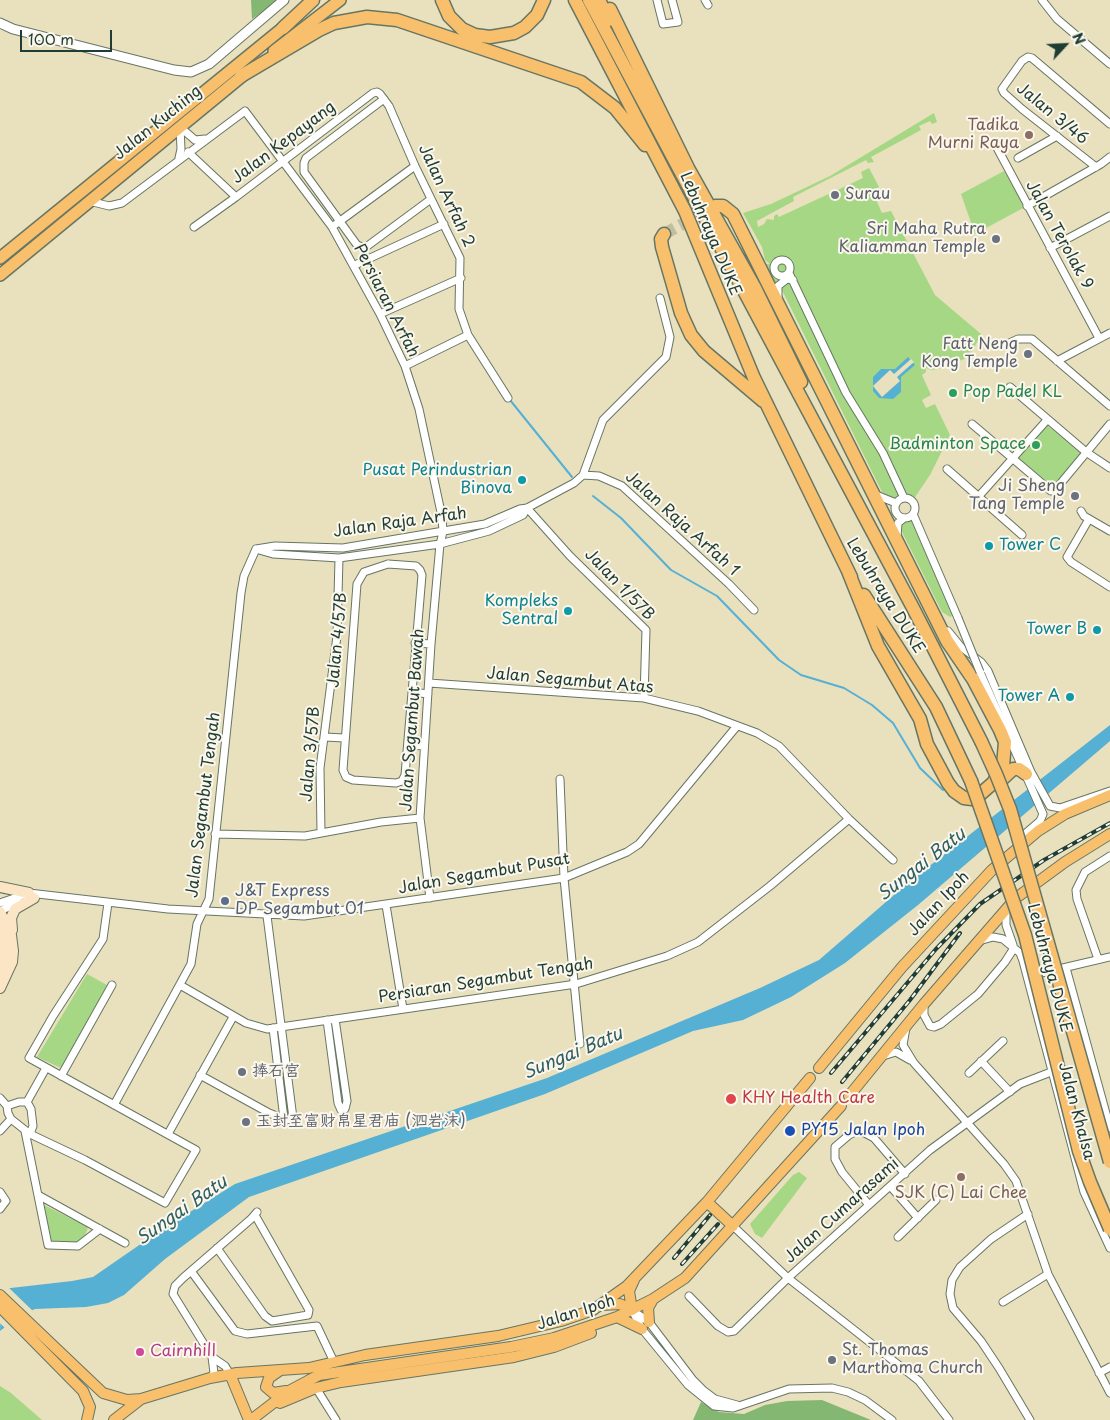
<!DOCTYPE html>
<meta charset="utf-8">
<style>
body{margin:0}
#map{position:relative;width:1110px;height:1420px;overflow:hidden;background:#e9e0bd;font-family:"Playpen Sans",sans-serif}
canvas{display:block}
.north{position:absolute;left:1040px;top:20px;width:50px;height:50px;-webkit-text-stroke:4px #fbf7ec;paint-order:stroke;rotate:65deg;font-size:14px;font-weight:700;line-height:20px;text-align:center;color:#1f3d34}
.north::after{content:'';display:block;margin:auto;width:18px;height:22px;background:#1f3d34;clip-path:polygon(50% 0,100% 100%,50% 72%,0 100%)}
.scale{position:absolute;left:20px;top:30px;width:92px;height:22px;box-sizing:border-box;border:2px solid #1f3d34;border-top:0;padding-left:6px;font-size:15px;line-height:18px;white-space:nowrap;color:#1f3d34;-webkit-text-stroke:4px #fbf7ec;paint-order:stroke}
</style>
<div id="map">
<canvas width="1110" height="1420"></canvas>
<div class="north">N</div>
<div class="scale">100 m</div>
</div>
<script>
const g = document.querySelector('canvas').getContext('2d');
g.lineJoin = 'round';
function fillPath(path, color) {
  g.fillStyle = color;
  g.fill(path, 'evenodd');
}
function poly(rows) {
  const path = new Path2D();
  for (const r of rows) {
    if (r.length === 3) {
      path.moveTo(r[0] + r[2], r[1]);
      path.arc(r[0], r[1], r[2], 0, 2 * Math.PI);
      continue;
    }
    path.moveTo(r[0], r[1]);
    for (let i = 2; i < r.length; i += 2) path.lineTo(r[i], r[i + 1]);
  }
  return path;
}
function stroke(path, color, width, dash) {
  g.strokeStyle = color;
  g.lineWidth = width;
  g.lineCap = dash ? 'butt' : 'round';
  g.setLineDash(dash || []);
  g.stroke(path);
}
function label(font, color, halo, rows, align = 'center') {
  g.font = font + ' "Playpen Sans","LXGW WenKai TC",sans-serif';
  g.lineWidth = 4;
  g.setLineDash([]);
  g.textBaseline = 'middle';
  g.strokeStyle = halo;
  g.fillStyle = color;
  for (const [text, x, y, turn = 0] of rows) {
    g.save();
    g.translate(x, y);
    g.rotate((+turn || 0) * Math.PI / 180);
    g.textAlign = isNaN(turn) ? turn : align;
    if (halo) g.strokeText(text, 0, 0);
    g.fillText(text, 0, 0);
    g.restore();
  }
}
fillPath(poly([
 [934,113,937,122,932,124,930,121,919,126,921,130,871,157,874,162,868,163,866,160,793,197,794,201,757,221,758,227,764,224,767,219,774,220,774,216,777,214,779,217,863,178,861,172,869,168,879,187,872,191,882,213,891,211,935,295,981,334,973,350,964,359,943,368,931,370,926,368,926,372,922,375,931,395,922,400,926,408,935,404,950,435,930,475,913,500,904,498,885,498,778,282,776,289,764,264,770,264,765,260,762,247,743,213,771,204,830,176],
 [1004,171,1025,207,975,234,961,194],
 [1047,425,1082,453,1053,486,1017,458],
 [913,517,953,615,950,617,942,612,900,528,905,520],
 [87,974,107,985,61,1068,37,1057],
 [799,1172,807,1178,762,1238,755,1234,750,1224,793,1175],
 [42,1204,88,1227,85,1236,77,1242,54,1243,49,1239],
 [0,1386,11,1393,42,1420,0,1420]
]), '#a6d785');
fillPath(poly([
 [251,0,280,0,252,19],
 [822,1400,871,1420,693,1420,701,1402,719,1412,744,1414,765,1405,787,1401]
]), '#84b872');
fillPath(poly([
 [908,357,915,365,901,377,901,392,893,399,879,398,873,391,873,377,881,369,895,369],
 [1110,725,1110,741,918,905,845,963,791,997,743,1020,693,1031,545,1094,249,1197,165,1259,124,1295,108,1303,86,1307,35,1309,19,1316,0,1331,2,1289,72,1281,93,1277,161,1230,235,1184,547,1078,760,988,819,960,909,882]
]), '#56b0d4');
fillPath(poly([
 [911,359,914,362,897,377,900,381,882,397,873,386,890,370,894,374],
 [7,1286,34,1312,6,1329,0,1323,0,1287]
]), '#e9e0bd');
stroke(poly([
 [510,400,572,477],
 [593,496,621,518,671,570,717,596,779,660,801,675,844,688,872,705,893,723,920,768,943,790]
]), '#56b0d4', 2);
stroke(poly([
 [664,234,712,208]
]), '#c1bfa2', 12, [12, 6]);
const minor = poly([
 [657,0,663,24,678,22,672,0],
 [705,0,708,5],
 [1042,0,1057,19,1110,64],
 [384,99,306,158,304,163,304,172,357,245,362,247,366,247,431,199],
 [995,144,1099,338],
 [188,152,236,197,373,93,377,92,380,94,389,106,415,166,460,258,459,309,468,335,508,398],
 [179,158,181,149,180,127,195,140,205,139],
 [1018,158,1057,136],
 [1096,167,1022,109,1004,93,1002,89,1022,61,1028,57,1032,58,1110,124],
 [89,201,109,206,122,203,245,111,332,227,380,314,405,366,419,409,442,517,443,532,440,544,431,644,420,818,430,898],
 [1027,206,1101,164,1110,157],
 [194,227,236,197],
 [332,227,415,166],
 [1050,248,1110,216],
 [782,268,8],
 [355,265,444,224],
 [789,273,846,393,883,453,904,498],
 [778,298,778,286,787,279,793,280],
 [380,314,461,278],
 [1005,345,1018,339,1032,339,1110,406],
 [1057,361,1110,333],
 [405,366,468,335],
 [1010,387,1086,452,1110,468],
 [972,424,1051,491,1056,489,1110,424],
 [947,469,1022,535],
 [583,475,599,476,622,486,729,584,754,610],
 [876,495,896,503],
 [979,496,1047,420],
 [905,508,10],
 [527,508,570,556,646,630,644,698],
 [1081,511,1084,516,1110,531],
 [913,514,958,618],
 [1089,519,1067,557,1071,562,1110,587],
 [897,537,898,523,904,518],
 [256,549,275,546,343,548,485,524,520,509,527,508,574,483,583,475,603,420,666,357,670,337,660,298],
 [259,550,273,554,339,558,440,544,489,531,523,515,527,508],
 [388,564,416,566,420,570,422,575,405,775,402,781,396,783,353,780,346,777,343,770,357,584,364,572,388,564],
 [948,631,961,647,981,662,988,671,1031,772,1050,806,1060,808,1110,791],
 [415,643,431,644],
 [980,672,1043,814,1040,821,1018,840],
 [429,683,644,698,698,711,757,733,779,746,849,819,893,860],
 [412,692,428,694],
 [325,737,344,738],
 [408,745,424,746],
 [560,779,564,878,580,1044],
 [321,833,320,768,337,636,339,558],
 [215,834,305,836,381,822,420,818],
 [0,903,29,893,168,909,304,916,564,878,627,852,639,844,737,726],
 [386,905,403,1009],
 [1006,909,1006,925,1013,945],
 [0,911,19,902],
 [979,941,993,937,1003,939,1020,953,1023,961,1084,1192,1110,1248],
 [1098,959,1077,899,1076,890,1085,872,1110,856],
 [1066,968,1110,1128],
 [1033,975,1110,957],
 [180,985,246,1023,267,1029,576,984,667,956,698,942,770,886,849,819],
 [924,1004,924,1015,930,1026,934,1027,941,1024,978,994,1005,962,1014,948],
 [327,1020,338,1103,341,1110,345,1109,347,1101,335,1019],
 [273,1028,284,1119],
 [906,1028,903,1045,914,1063,1004,1164,1016,1181,1048,1274,1110,1393],
 [883,1056,896,1052,910,1060],
 [981,1061,1010,1092],
 [969,1073,1003,1041],
 [200,1075,269,1113,287,1120,293,1118,267,916],
 [61,1076,112,985],
 [0,1098,7,1106],
 [19,1102,27,1102,31,1109,33,1126,30,1134,11,1119,8,1113,7,1106,19,1102],
 [27,1102,46,1068],
 [114,1105,191,964,197,924,209,899,241,593,244,576,256,549],
 [0,1131,11,1119],
 [25,1131,48,1245,78,1246,100,1229],
 [30,1134,85,1160,165,1203,196,1150,29,1058,53,1016,103,939,108,903],
 [168,1134,233,1017],
 [891,1187,918,1218],
 [0,1192,6,1201,0,1209],
 [38,1195,125,1243],
 [869,1205,842,1172,835,1159,835,1147,849,1135,859,1130,874,1138,905,1174],
 [1028,1214,991,1239,960,1267,952,1280,950,1294,953,1308,981,1341,999,1368,1030,1420],
 [733,1226,788,1278,919,1381,949,1420],
 [898,1237,936,1200],
 [217,1248,265,1316,272,1321,308,1315,309,1310,255,1215],
 [191,1271,235,1331,247,1334,317,1326,334,1362],
 [689,1296,718,1326,728,1332,734,1331,788,1278,930,1150,1020,1084,1051,1072],
 [1003,1302,1048,1274],
 [632,1310,642,1329,688,1385,714,1406,733,1408,789,1389,832,1388,848,1392,865,1400,892,1420],
 [633,1311,649,1322,693,1380,703,1390,715,1399,737,1405],
 [212,1357,225,1366,230,1374],
 [1099,1373,1110,1367],
 [210,1378,214,1373,212,1357,173,1294,175,1286,183,1278,251,1219,257,1212],
 [316,1388,336,1420]
]);
const tertiary = poly([
 [0,23,13,29,174,70,191,72,209,64,284,0]
]);
const secondary = poly([
 [0,887,29,893],
 [0,912,11,935,13,951,12,962,0,988],
 [0,927,5,945,0,975],
 [12,930,11,918,15,909,34,898]
]);
const primary = poly([
 [819,1068,902,967,992,870,1038,831,1065,814,1110,795],
 [849,1096,924,1004,1016,898,1065,862,1110,834],
 [707,1202,733,1226],
 [0,1295,103,1393,127,1400,141,1399],
 [603,1305,620,1304,632,1310],
 [0,1307,83,1391,90,1407,87,1420],
 [632,1310,629,1291,634,1280],
 [617,1317,642,1329],
 [649,1322,648,1308,653,1299],
 [279,1371,269,1378,266,1387,273,1393,286,1391],
 [230,1374,249,1420],
 [280,1403,316,1388,341,1382,514,1357,554,1347,591,1333],
 [114,1420,141,1399,210,1378,237,1373,309,1368,365,1355,498,1336,561,1321,593,1310,627,1286,707,1202,810,1078],
 [251,1420,289,1391,319,1375,511,1347,554,1338,617,1317,653,1299,685,1278,841,1106]
]);
const trunk = poly([
 [274,51,340,0],
 [0,258,289,23],
 [0,275,247,72]
]);
const motorway = poly([
 [442,0,449,16,462,29,475,35,490,37,514,33,525,27,537,15,544,0],
 [575,0,685,211,754,378,851,577],
 [589,0,912,606,981,741],
 [599,0,609,20],
 [610,9,688,168],
 [283,28,313,0],
 [241,76,319,30,334,23,367,17,397,20,581,82,615,108,645,145],
 [684,161,755,288,801,382],
 [715,206,723,206,733,214,947,641,973,679,1000,730,1005,742,1003,766,993,783,977,797,972,799,964,798,954,791,948,783,927,744,920,719,878,646,848,571],
 [664,234,661,239,662,247,681,313,691,335,704,351,763,401],
 [864,595,936,707,971,781],
 [1000,781,1013,769,1019,769,1026,774]
]);
stroke(minor, '#667664', 9);
stroke(tertiary, '#667664', 11);
stroke(secondary, '#667664', 12);
stroke(primary, '#667664', 12);
stroke(trunk, '#667664', 14);
stroke(motorway, '#667664', 15);
stroke(minor, '#fff', 7);
stroke(tertiary, '#fff', 9);
stroke(secondary, '#fce5c4', 10);
stroke(primary, '#f8bf6c', 10);
stroke(trunk, '#f8bf6c', 11);
stroke(motorway, '#f8bf6c', 12);
const rail = poly([
 [831,1073,936,949,980,904,1044,860,1110,823],
 [842,1082,910,1000,960,933],
 [674,1258,710,1215],
 [682,1264,718,1224]
]);
stroke(rail, '#1f3d34', 4);
stroke(rail, '#fbf7ec', 2, [5.5]);
const minorBridge = poly([
 [958,618,980,672]
]);
const motorwayBridge = poly([
 [981,741,996,774,1010,809,1110,1162],
 [971,781,1025,935,1079,1151,1090,1182,1110,1229]
]);
stroke(minorBridge, '#667664', 9, []);
stroke(motorwayBridge, '#667664', 15, []);
stroke(minorBridge, '#fff', 7);
stroke(motorwayBridge, '#f8bf6c', 12);
for (const [x, y, r, color] of [
 [1029,135,5,"#8d6e63"],
 [835,195,5,"#6b7280"],
 [996,239,5,"#6b7280"],
 [1028,354,5,"#6b7280"],
 [953,393,5,"#2e9e5b"],
 [1036,445,5,"#2e9e5b"],
 [522,480,5,"#0f9aa8"],
 [1075,496,5,"#6b7280"],
 [989,546,5,"#0f9aa8"],
 [568,611,5,"#0f9aa8"],
 [1097,630,5,"#0f9aa8"],
 [1070,697,5,"#0f9aa8"],
 [225,901,5,"#5c6f8a"],
 [242,1072,5,"#6b7280"],
 [731,1099,6,"#e0444e"],
 [246,1122,5,"#6b7280"],
 [790,1131,6,"#1a4fb4"],
 [961,1177,5,"#8d6e63"],
 [140,1352,5,"#d1479c"],
 [832,1360,5,"#6b7280"]
]) {
  const dot = new Path2D();
  dot.arc(x, y, r, 0, 2 * Math.PI);
  g.fillStyle = color;
  g.fill(dot);
  stroke(dot, '#fbf7ec', 2);
}
label('16px', '#1f3d34', '#fbf7ec', [
 ["Jalan 3/46",1052,114,39],
 ["Jalan Kuching",158,123,-39],
 ["Jalan Kepayang",284,143,-37],
 ["Jalan Arfah 2",446,196,65],
 ["Lebuhraya DUKE",710,234,67],
 ["Jalan Terolak 9",1059,235,61],
 ["Persiaran Arfah",386,301,63],
 ["Jalan Raja Arfah",400,523,-8],
 ["Jalan Raja Arfah 1",682,524,42],
 ["Jalan 1/57B",619,585,46],
 ["Lebuhraya DUKE",885,596,58],
 ["Jalan 4/57B",338,640,-85],
 ["Jalan Segambut Atas",570,681,5],
 ["Jalan Segambut Bawah",413,720,-86],
 ["Jalan 3/57B",311,754,-85],
 ["Jalan Segambut Tengah",204,805,-83],
 ["Jalan Segambut Pusat",484,874,-10],
 ["Jalan Ipoh",939,904,-47],
 ["Lebuhraya DUKE",1049,968,75],
 ["Persiaran Segambut Tengah",486,981,-9],
 ["Jalan Khalsa",1076,1111,75],
 ["Jalan Cumarasami",842,1211,-42],
 ["Jalan Ipoh",576,1313,-18]
]);
label('16px', '#785e54', '#fbf7ec', [
 ["Tadika",1019,126],
 ["Murni Raya",1019,144],
 ["SJK (C) Lai Chee",961,1194,"center"]
], 'right');
label('16px', '#5b616d', '#fbf7ec', [
 ["Surau",845,195],
 ["Sri Maha Rutra",986,230,"right"],
 ["Kaliamman Temple",986,248,"right"],
 ["Fatt Neng",1018,345,"right"],
 ["Kong Temple",1018,363,"right"],
 ["Ji Sheng",1065,487,"right"],
 ["Tang Temple",1065,505,"right"],
 ["捧石宫",252,1072],
 ["玉封至富财帛星君庙 (泗岩沫)",256,1122],
 ["St. Thomas",842,1351],
 ["Marthoma Church",842,1369]
], 'left');
label('16px', '#27864d', '#fbf7ec', [
 ["Pop Padel KL",963,393],
 ["Badminton Space",1026,445,"right"]
], 'left');
label('16px', '#0d838f', '#fbf7ec', [
 ["Pusat Perindustrian",512,471],
 ["Binova",512,489],
 ["Tower C",999,546,"left"],
 ["Kompleks",558,602],
 ["Sentral",558,620],
 ["Tower B",1087,630],
 ["Tower A",1060,697]
], 'right');
label('16px', '#4e5e75', '#fbf7ec', [
 ["J&T Express",235,892],
 ["DP Segambut 01",235,910]
], 'left');
label('16px', '#be3a42', '#fbf7ec', [
 ["KHY Health Care",742,1099]
], 'left');
label('16px', '#164399', '#fbf7ec', [
 ["PY15 Jalan Ipoh",801,1131]
], 'left');
label('16px', '#b23c85', '#fbf7ec', [
 ["Cairnhill",150,1352]
], 'left');
label('italic 18px', '#306064', '#fbf7ec', [
 ["Sungai Batu",922,865,-38],
 ["Sungai Batu",573,1054,-23],
 ["Sungai Batu",182,1211,-35]
]);
</script>
